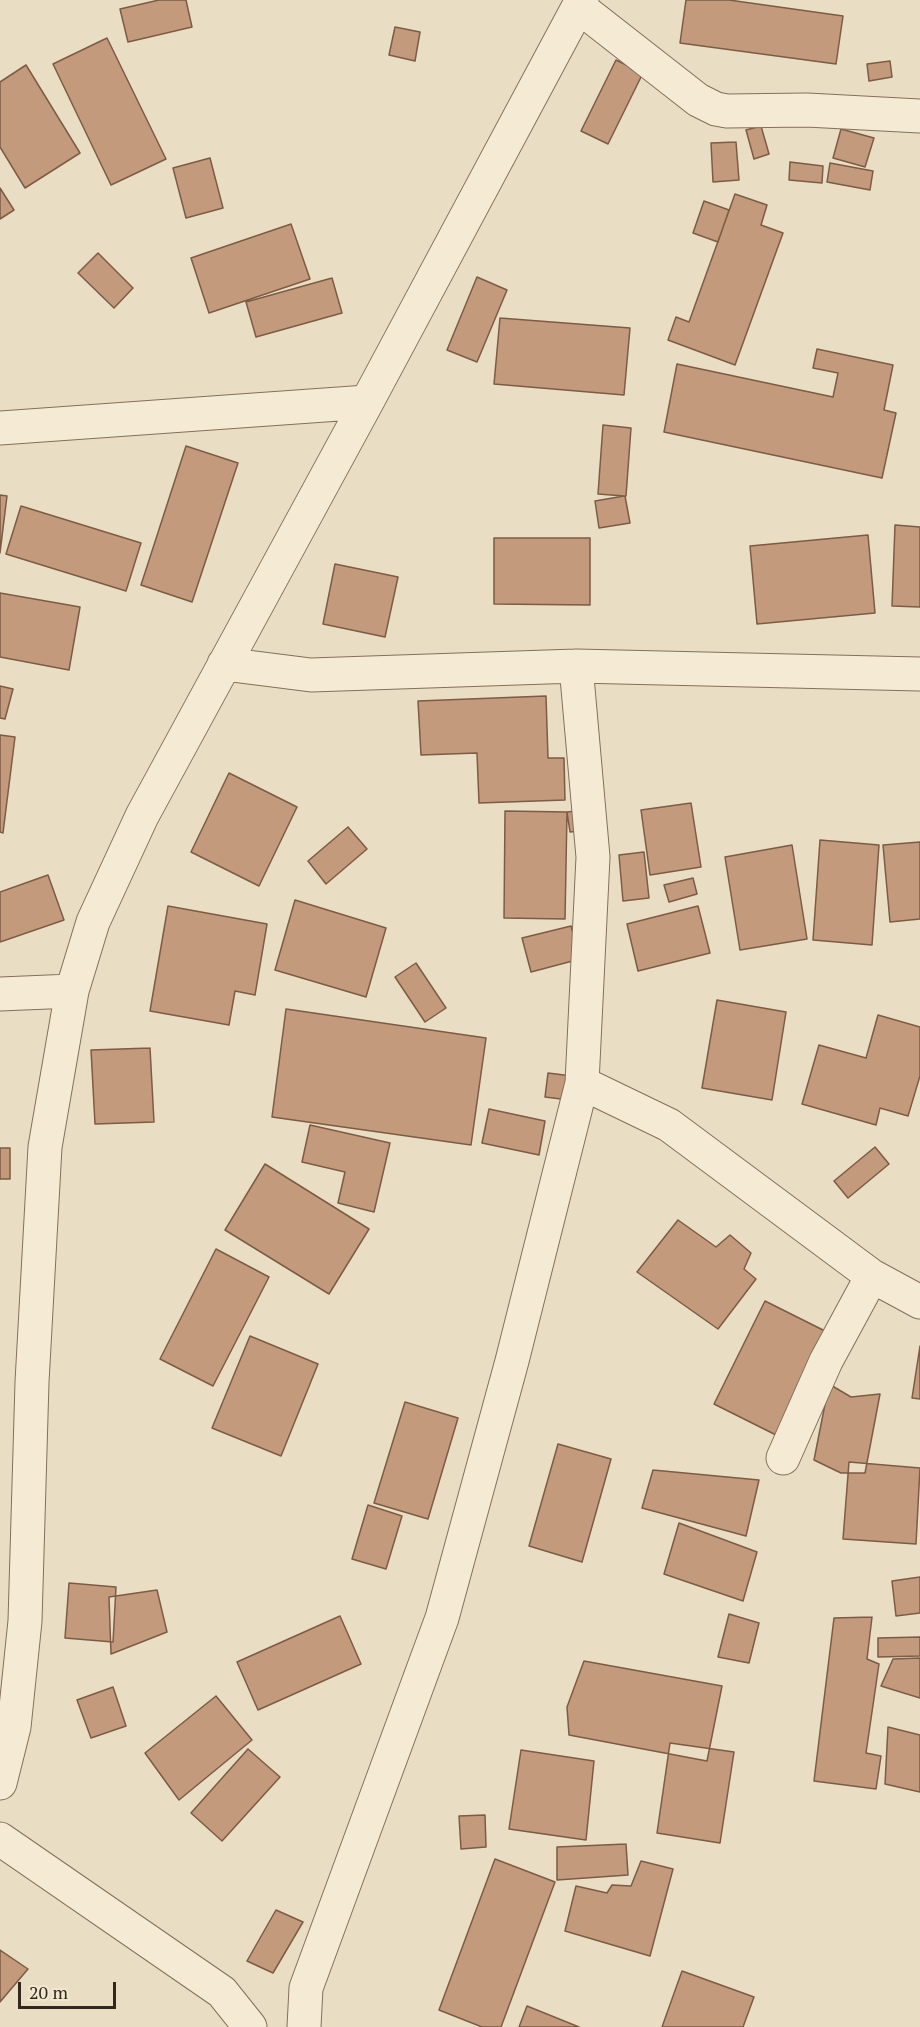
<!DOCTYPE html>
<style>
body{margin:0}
#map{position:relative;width:920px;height:2027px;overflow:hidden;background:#e9dec3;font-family:"PT Serif",serif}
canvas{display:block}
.scale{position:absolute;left:18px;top:1982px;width:98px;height:27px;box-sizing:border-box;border:3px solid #32281e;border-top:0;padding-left:8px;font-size:18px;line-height:21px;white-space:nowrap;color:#32281e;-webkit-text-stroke:4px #f1e8d1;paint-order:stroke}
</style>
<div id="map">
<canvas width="920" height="2027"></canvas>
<div class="scale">20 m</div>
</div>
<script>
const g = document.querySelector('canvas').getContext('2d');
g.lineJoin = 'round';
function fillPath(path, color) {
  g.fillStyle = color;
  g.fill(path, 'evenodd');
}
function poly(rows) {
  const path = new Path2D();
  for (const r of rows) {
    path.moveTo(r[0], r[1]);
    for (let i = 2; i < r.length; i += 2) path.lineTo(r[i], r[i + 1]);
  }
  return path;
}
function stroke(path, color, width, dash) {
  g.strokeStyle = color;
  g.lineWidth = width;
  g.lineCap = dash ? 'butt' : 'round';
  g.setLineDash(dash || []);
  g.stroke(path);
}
const building = poly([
 [159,0,186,0,192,27,128,42,120,9,159,0],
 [686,0,729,0,843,16,836,64,680,43,686,0],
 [395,27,420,32,415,61,389,55,395,27],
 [107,38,166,159,111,185,53,64,107,38],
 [616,60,643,73,608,144,581,131,616,60],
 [890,61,892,77,869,81,867,64,890,61],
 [26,65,80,153,25,188,0,147,0,82,26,65],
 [761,126,769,154,754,159,746,130,761,126],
 [841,129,874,138,865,167,833,158,841,129],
 [736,142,739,180,713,182,711,143,736,142],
 [210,158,223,208,186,218,173,168,210,158],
 [790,162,823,166,822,183,789,180,790,162],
 [830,163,873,171,870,190,827,182,830,163],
 [0,188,14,210,0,219,0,188],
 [735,194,767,205,761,225,783,233,735,365,668,340,676,317,689,322,735,194],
 [704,201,729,210,718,242,693,233,704,201],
 [291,224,310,279,209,313,191,258,291,224],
 [98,253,133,288,114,308,78,273,98,253],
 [477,277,507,290,477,362,447,350,477,277],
 [332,278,342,313,256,337,246,302,332,278],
 [500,318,630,328,624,395,494,384,500,318],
 [817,349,893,365,884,410,896,413,882,478,664,432,677,364,833,397,838,373,813,368,817,349],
 [603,425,631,428,626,496,625,496,630,523,599,528,595,501,624,496,598,494,603,425],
 [186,446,238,463,192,602,141,585,186,446],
 [0,495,7,496,0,553,0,495],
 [21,506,141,543,126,591,6,554,21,506],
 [895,525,920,527,920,607,892,606,895,525],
 [868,535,875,613,757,624,750,546,868,535],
 [494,538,590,538,590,605,494,604,494,538],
 [335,564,398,577,385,637,323,624,335,564],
 [0,593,80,607,69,670,0,657,0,593],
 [0,686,13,689,5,719,0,718,0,686],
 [546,696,548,758,564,758,565,800,479,803,477,753,421,755,418,701,546,696],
 [0,735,15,737,3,833,0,832,0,735],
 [229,773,297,807,259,886,191,852,229,773],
 [691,803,701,867,650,875,641,810,691,803],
 [586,810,589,830,570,832,567,812,586,810],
 [505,811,567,812,565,919,504,918,505,811],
 [348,827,367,849,326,884,308,861,348,827],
 [820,840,879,845,872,945,813,940,820,840],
 [920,842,920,919,890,922,883,845,920,842],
 [792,845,807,939,740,950,725,857,792,845],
 [644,852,649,898,623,901,619,855,644,852],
 [48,875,64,920,0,942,0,892,48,875],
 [693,878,697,894,669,902,664,885,693,878],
 [295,900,386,928,366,997,275,970,295,900],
 [168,906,267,924,255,995,235,991,229,1025,150,1011,168,906],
 [698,906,710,953,638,971,627,924,698,906],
 [571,926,580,959,531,972,522,938,571,926],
 [416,963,446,1008,425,1022,395,977,416,963],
 [717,1000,786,1012,772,1100,702,1088,717,1000],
 [286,1009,486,1038,471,1145,272,1117,286,1009],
 [878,1015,920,1027,920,1076,908,1116,880,1108,876,1125,802,1104,819,1045,866,1058,878,1015],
 [150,1048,154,1122,95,1124,91,1050,150,1048],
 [548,1073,572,1076,569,1100,545,1097,548,1073],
 [489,1109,545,1121,539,1155,482,1143,489,1109],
 [310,1125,390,1143,374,1212,338,1203,345,1172,302,1162,310,1125],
 [875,1147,889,1164,848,1198,834,1181,875,1147],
 [0,1148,10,1148,10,1179,0,1179,0,1148],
 [265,1164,369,1229,329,1294,225,1230,265,1164],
 [678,1220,716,1247,730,1235,751,1253,744,1269,756,1279,718,1329,637,1272,678,1220],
 [216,1249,269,1277,213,1386,160,1359,216,1249],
 [765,1301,827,1332,776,1435,714,1404,765,1301],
 [250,1336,318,1364,281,1456,212,1428,250,1336],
 [920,1346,920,1399,912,1398,920,1346],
 [829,1384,851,1397,880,1394,865,1473,841,1473,814,1460,829,1384],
 [405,1402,458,1418,428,1519,374,1503,405,1402],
 [558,1444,611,1459,582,1562,529,1546,558,1444],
 [849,1462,920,1468,916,1544,843,1539,849,1462],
 [653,1470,759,1480,746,1536,642,1508,653,1470],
 [368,1505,402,1516,386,1569,352,1559,368,1505],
 [679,1523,757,1552,743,1601,664,1574,679,1523],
 [920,1577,920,1613,896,1616,892,1581,920,1577],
 [69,1583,116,1587,113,1642,65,1638,69,1583],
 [157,1590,167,1632,111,1654,109,1597,157,1590],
 [729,1614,759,1623,749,1663,718,1657,729,1614],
 [340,1616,361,1664,258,1710,237,1662,340,1616],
 [872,1617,867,1659,879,1664,866,1753,881,1756,876,1789,814,1781,834,1618,872,1617],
 [920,1637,920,1656,878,1657,878,1638,920,1637],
 [920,1658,920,1698,881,1686,893,1659,920,1658],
 [584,1661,722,1686,707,1761,569,1735,567,1707,584,1661],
 [113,1687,126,1726,91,1738,77,1700,113,1687],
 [216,1696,252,1740,179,1800,145,1753,216,1696],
 [888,1727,920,1735,920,1792,885,1784,888,1727],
 [670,1743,734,1752,720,1843,657,1833,670,1743],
 [248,1749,280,1777,222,1841,191,1813,248,1749],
 [521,1750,594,1761,586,1840,509,1829,521,1750],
 [485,1815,486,1847,461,1849,459,1816,485,1815],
 [626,1844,628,1875,557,1880,557,1847,626,1844],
 [495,1859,555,1882,501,2027,482,2027,439,2010,495,1859],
 [641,1861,673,1869,650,1956,565,1931,576,1886,607,1893,612,1885,631,1886,641,1861],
 [276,1910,303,1922,273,1973,247,1961,276,1910],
 [0,1950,28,1969,0,2002,0,1950],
 [682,1971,754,1997,743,2027,662,2027,682,1971],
 [527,2006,579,2027,519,2027,527,2006]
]);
fillPath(building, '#c39b7c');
stroke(building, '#7d5b44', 1.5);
const minor = poly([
 [579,7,698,100,716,109,727,111,807,110,920,116],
 [0,428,367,402],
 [224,664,311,675,576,666,920,674],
 [0,994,72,991],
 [582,1083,669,1125,872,1276,920,1302],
 [783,1458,826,1361,872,1276],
 [0,1783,14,1727,25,1621,32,1382,45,1147,72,991,93,922,142,816,367,402,582,0],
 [0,1839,222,1992,250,2027],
 [304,2027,306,1988,442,1618,512,1361,582,1083,593,857,576,666]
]);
stroke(minor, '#81705c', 35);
stroke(minor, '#f5ebd5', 33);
</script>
